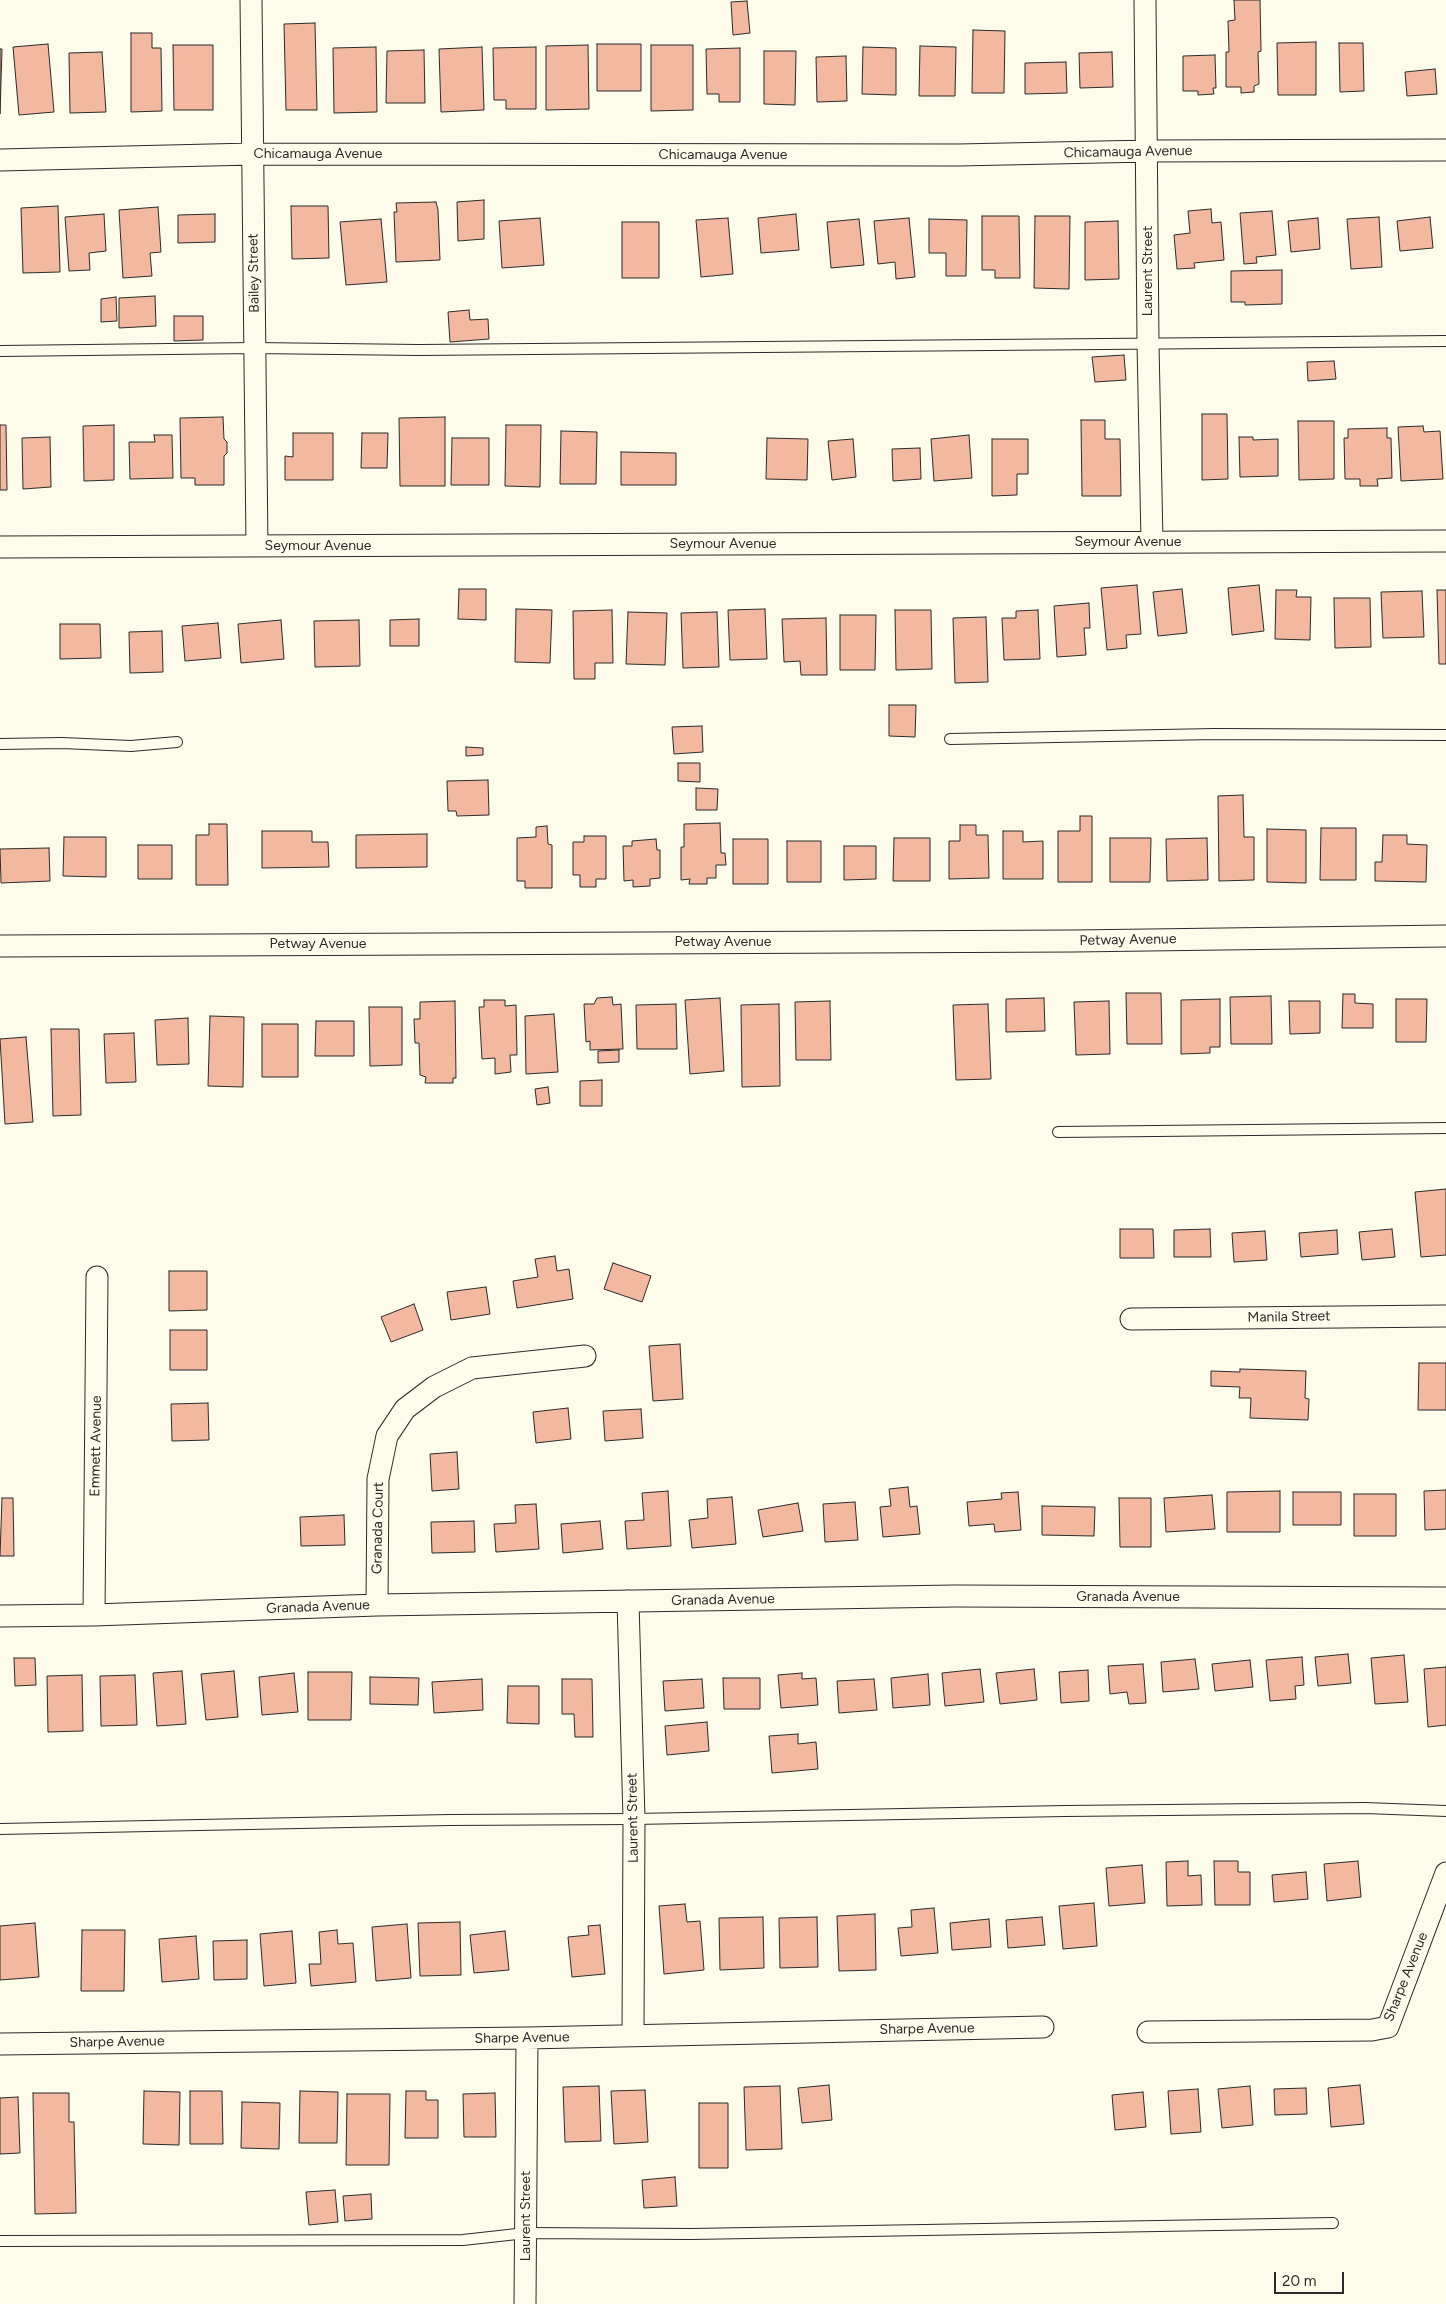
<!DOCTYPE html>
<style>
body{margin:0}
#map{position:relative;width:1446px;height:2304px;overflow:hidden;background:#fdfbea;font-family:Figtree,sans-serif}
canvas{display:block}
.scale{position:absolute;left:1274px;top:2272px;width:70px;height:22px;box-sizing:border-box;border:2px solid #2b2b2b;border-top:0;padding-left:6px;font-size:15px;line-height:18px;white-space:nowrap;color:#2b2b2b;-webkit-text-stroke:4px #fdfbea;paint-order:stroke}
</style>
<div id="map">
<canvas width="1446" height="2304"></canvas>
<div class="scale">20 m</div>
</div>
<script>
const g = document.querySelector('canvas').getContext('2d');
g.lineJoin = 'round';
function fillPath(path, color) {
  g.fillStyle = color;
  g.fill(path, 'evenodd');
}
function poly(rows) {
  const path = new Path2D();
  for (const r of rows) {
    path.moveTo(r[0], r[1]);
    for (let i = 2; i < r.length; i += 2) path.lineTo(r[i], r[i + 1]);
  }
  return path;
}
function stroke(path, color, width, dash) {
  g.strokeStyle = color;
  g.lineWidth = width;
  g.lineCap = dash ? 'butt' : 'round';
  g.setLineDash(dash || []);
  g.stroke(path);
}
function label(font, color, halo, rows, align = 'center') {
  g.font = font + ' Figtree,sans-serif';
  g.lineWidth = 4;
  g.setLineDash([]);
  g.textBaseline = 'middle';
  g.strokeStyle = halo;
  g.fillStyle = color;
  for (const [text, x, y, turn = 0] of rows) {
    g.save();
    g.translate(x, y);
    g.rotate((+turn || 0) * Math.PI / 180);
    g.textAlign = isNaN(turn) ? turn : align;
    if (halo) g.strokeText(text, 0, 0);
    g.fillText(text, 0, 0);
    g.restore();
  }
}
const building = poly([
 [1234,0,1260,0,1261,51,1258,52,1259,84,1254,86,1254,92,1241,93,1241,87,1226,87,1226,52,1229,52,1228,21,1235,20,1234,0],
 [747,1,750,33,733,35,731,2,747,1],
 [315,23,317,110,286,110,284,24,315,23],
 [973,30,1005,31,1004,93,972,93,973,30],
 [131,33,152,33,152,48,161,48,162,111,131,112,131,33],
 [1316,42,1316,95,1278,95,1277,43,1316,42],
 [1339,43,1363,43,1364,91,1340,92,1339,43],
 [48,44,54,112,19,115,13,47,48,44],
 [597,44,641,44,641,91,597,91,597,44],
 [173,45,213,45,213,110,174,110,173,45],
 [588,45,589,109,546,110,546,46,588,45],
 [651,45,693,45,693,110,651,111,651,45],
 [920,46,956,47,955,96,919,96,920,46],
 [376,47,377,112,334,113,333,48,376,47],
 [482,47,484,110,441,112,439,49,482,47],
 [536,47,536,109,506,109,506,100,494,100,493,48,536,47],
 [863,47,896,48,896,95,862,94,863,47],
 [740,48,740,102,719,102,719,94,707,94,706,49,740,48],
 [0,49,2,49,0,114,0,49],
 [424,50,425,103,386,103,387,51,424,50],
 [764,51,796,51,795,105,764,104,764,51],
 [102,52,106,112,70,113,69,53,102,52],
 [1112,52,1113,87,1080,88,1079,53,1112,52],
 [1215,55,1216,88,1213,88,1214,94,1198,95,1198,91,1183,91,1183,56,1215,55],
 [846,56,847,101,817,102,816,57,846,56],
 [1066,62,1067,93,1025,94,1025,63,1066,62],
 [1435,69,1437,94,1407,96,1405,72,1435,69],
 [484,200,484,239,458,241,457,202,484,200],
 [436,202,438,210,440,260,396,262,394,212,397,212,396,203,436,202],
 [58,206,60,272,23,273,21,208,58,206],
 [291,206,328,206,329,258,292,259,291,206],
 [158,207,161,252,150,253,152,276,123,278,119,210,158,207],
 [1211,209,1212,223,1221,222,1224,260,1194,263,1195,268,1177,269,1174,235,1190,233,1188,211,1211,209],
 [1272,211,1276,255,1256,257,1257,263,1244,264,1240,213,1272,211],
 [104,214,106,251,89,253,90,270,69,271,65,217,104,214],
 [215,214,215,242,178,243,178,215,215,214],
 [796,214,799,250,761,253,758,218,796,214],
 [982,216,1019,216,1020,278,995,278,995,270,982,270,982,216],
 [1035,216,1070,216,1069,289,1034,288,1035,216],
 [1379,217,1382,267,1351,269,1347,219,1379,217],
 [1430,217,1433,248,1400,251,1397,221,1430,217],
 [540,218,544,265,502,268,499,221,540,218],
 [728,218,733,274,701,277,696,220,728,218],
 [909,218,915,277,896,279,895,262,878,264,874,221,909,218],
 [1318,218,1320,249,1291,252,1288,221,1318,218],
 [381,219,387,282,346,285,340,222,381,219],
 [859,219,864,265,831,268,827,222,859,219],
 [929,219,967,220,966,276,946,276,946,253,929,253,929,219],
 [1118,221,1119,279,1085,280,1085,222,1118,221],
 [622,222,659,222,659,278,622,278,622,222],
 [1282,270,1282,304,1245,305,1245,302,1231,302,1231,271,1282,270],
 [155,296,156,326,119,328,119,298,155,296],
 [116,297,117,321,101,322,101,299,116,297],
 [469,310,470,320,488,319,489,339,450,342,448,312,469,310],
 [174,316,203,316,203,340,174,341,174,316],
 [1124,355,1126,380,1095,382,1092,357,1124,355],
 [1334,361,1336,379,1308,381,1307,362,1334,361],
 [1202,414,1227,414,1228,479,1202,480,1202,414],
 [223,417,224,439,227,442,227,453,224,456,224,485,195,485,195,478,181,478,180,418,223,417],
 [445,417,445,486,400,486,399,418,445,417],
 [1081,420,1105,420,1105,439,1120,439,1121,496,1082,496,1081,420],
 [1298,421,1334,421,1334,479,1299,480,1298,421],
 [0,425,6,425,7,490,0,490,0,425],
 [114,425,114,480,84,481,83,426,114,425],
 [506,425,541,425,540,487,505,486,506,425],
 [1423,426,1424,432,1440,431,1443,479,1401,481,1398,427,1423,426],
 [1387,428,1387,438,1391,438,1392,478,1377,479,1378,486,1360,486,1360,479,1345,479,1344,438,1348,438,1348,429,1387,428],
 [561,431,597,432,596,484,560,484,561,431],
 [293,433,333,433,333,480,285,480,285,456,293,457,293,433],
 [362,433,388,433,387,468,361,468,362,433],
 [154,435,172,435,173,478,130,479,129,442,155,442,154,435],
 [969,435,972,478,934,481,931,439,969,435],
 [50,437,51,487,23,489,22,438,50,437],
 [1239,437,1253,437,1253,440,1278,439,1278,476,1240,477,1239,437],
 [452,438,489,438,489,485,451,485,452,438],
 [767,438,808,439,807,480,766,479,767,438],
 [853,439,856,477,832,480,828,441,853,439],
 [992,439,1028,439,1028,474,1017,474,1017,495,992,496,992,439],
 [920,448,921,479,893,481,892,449,920,448],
 [621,452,676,453,676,485,621,485,621,452],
 [1137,585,1141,634,1126,635,1127,648,1107,650,1101,588,1137,585],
 [1259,585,1264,631,1232,635,1228,588,1259,585],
 [459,589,486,589,486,620,458,619,459,589],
 [1182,589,1187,633,1158,636,1153,592,1182,589],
 [1276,590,1297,590,1296,597,1311,597,1310,640,1275,639,1276,590],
 [1437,590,1446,590,1446,664,1439,664,1437,590],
 [1422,591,1424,637,1383,638,1381,592,1422,591],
 [1334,598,1370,598,1371,647,1335,648,1334,598],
 [1089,603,1090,628,1084,628,1086,655,1057,657,1054,606,1089,603],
 [516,609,552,610,550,663,515,662,516,609],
 [765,609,767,659,730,660,728,610,765,609],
 [612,610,613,663,595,663,595,679,574,679,573,611,612,610],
 [895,610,931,610,932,669,896,670,895,610],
 [1038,610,1040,659,1004,660,1002,618,1016,618,1016,611,1038,610],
 [628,612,667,613,665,665,626,664,628,612],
 [717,612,719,667,683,668,681,613,717,612],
 [840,615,876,615,875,670,840,670,840,615],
 [986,617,988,682,955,683,953,618,986,617],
 [826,618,827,675,801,675,800,661,784,662,782,619,826,618],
 [419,619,419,646,390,646,390,620,419,619],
 [281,620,284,659,241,663,238,624,281,620],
 [359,620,360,666,315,667,314,621,359,620],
 [218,623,221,658,185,661,182,626,218,623],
 [60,624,100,624,101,658,60,659,60,624],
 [162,631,163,672,130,673,129,632,162,631],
 [889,705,916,705,915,737,889,736,889,705],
 [702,726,703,752,674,754,672,727,702,726],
 [466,747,483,748,483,755,466,756,466,747],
 [678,763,700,763,700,782,678,781,678,763],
 [488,780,489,815,457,816,456,811,448,811,447,781,488,780],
 [696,788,718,789,717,810,696,810,696,788],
 [1243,795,1244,837,1254,837,1254,880,1219,881,1218,796,1243,795],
 [1080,816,1092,816,1092,882,1058,882,1058,831,1080,831,1080,816],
 [720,823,721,853,725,853,726,865,716,865,716,878,707,878,707,884,689,884,690,879,681,880,681,847,684,847,684,824,720,823],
 [209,824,227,824,228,885,196,885,196,835,209,835,209,824],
 [960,825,976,825,976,835,988,835,989,878,949,879,949,841,960,841,960,825],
 [547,826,548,844,552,845,552,888,525,888,525,881,517,881,517,838,536,837,536,827,547,826],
 [1321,828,1356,828,1356,880,1320,880,1321,828],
 [1267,829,1306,830,1306,883,1267,882,1267,829],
 [262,831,312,831,312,842,328,842,329,867,262,868,262,831],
 [1003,831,1023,831,1023,842,1043,841,1043,879,1003,879,1003,831],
 [427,834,427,867,356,868,356,835,427,834],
 [1383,835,1407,835,1407,844,1427,845,1426,882,1375,881,1375,862,1382,862,1383,835],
 [584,836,606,836,606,879,596,879,596,887,580,887,580,875,573,875,573,842,584,842,584,836],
 [64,837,106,837,106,877,63,876,64,837],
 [894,838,930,838,930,881,893,881,894,838],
 [1110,838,1151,838,1150,882,1110,882,1110,838],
 [1207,838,1208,880,1167,881,1166,839,1207,838],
 [656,839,657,850,660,850,660,878,650,879,650,886,633,887,633,880,624,881,623,846,632,846,632,841,656,839],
 [733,839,768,839,768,884,733,884,733,839],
 [787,841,821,841,821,882,787,882,787,841],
 [138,845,172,845,172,879,138,879,138,845],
 [844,846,876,846,876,879,844,880,844,846],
 [49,848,50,881,1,883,0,849,49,848],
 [1126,993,1161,993,1162,1044,1127,1044,1126,993],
 [1343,994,1355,994,1355,1003,1373,1004,1373,1028,1342,1028,1343,994],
 [1271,996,1272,1044,1231,1044,1230,997,1271,996],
 [612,997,613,1005,621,1004,623,1049,590,1050,590,1041,586,1042,584,1004,594,1004,597,998,612,997],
 [720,998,724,1071,690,1074,685,1000,720,998],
 [1044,998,1045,1031,1006,1032,1006,999,1044,998],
 [1220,999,1220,1047,1210,1047,1210,1053,1181,1054,1181,1000,1220,999],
 [1396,999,1427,999,1426,1042,1396,1042,1396,999],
 [484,1000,505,1000,505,1006,516,1005,517,1055,510,1055,511,1072,495,1074,495,1058,482,1059,479,1007,484,1007,484,1000],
 [455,1001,456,1078,453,1078,453,1083,425,1083,426,1077,420,1075,419,1043,415,1043,414,1019,420,1019,420,1002,455,1001],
 [830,1001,831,1060,796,1060,795,1002,830,1001],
 [1109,1001,1110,1054,1076,1055,1074,1002,1109,1001],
 [1289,1001,1320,1001,1320,1033,1290,1034,1289,1001],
 [676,1004,677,1049,637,1049,636,1005,676,1004],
 [779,1004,780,1086,742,1087,741,1005,779,1004],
 [988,1004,991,1079,956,1080,953,1005,988,1004],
 [369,1007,402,1007,402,1065,370,1066,369,1007],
 [554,1014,558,1072,526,1074,525,1016,554,1014],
 [210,1016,244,1017,243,1087,208,1086,210,1016],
 [188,1018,189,1064,157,1065,155,1020,188,1018],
 [316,1021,354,1021,354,1056,315,1056,316,1021],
 [262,1024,298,1024,298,1077,262,1077,262,1024],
 [51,1029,79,1029,81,1115,53,1116,51,1029],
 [134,1033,136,1082,106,1083,104,1034,134,1033],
 [26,1037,33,1122,5,1124,0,1039,26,1037],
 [619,1050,619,1062,598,1063,598,1051,619,1050],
 [602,1080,602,1106,580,1106,580,1081,602,1080],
 [548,1087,550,1103,537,1105,535,1089,548,1087],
 [1446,1189,1446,1255,1421,1257,1415,1192,1446,1189],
 [1120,1229,1153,1229,1154,1258,1120,1258,1120,1229],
 [1210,1229,1211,1257,1174,1257,1174,1230,1210,1229],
 [1392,1229,1395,1257,1362,1260,1359,1232,1392,1229],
 [1337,1230,1338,1254,1301,1257,1299,1233,1337,1230],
 [1265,1231,1267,1260,1234,1262,1232,1233,1265,1231],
 [555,1256,557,1271,569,1269,573,1299,517,1308,513,1281,538,1277,535,1259,555,1256],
 [613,1263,651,1276,642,1302,604,1289,613,1263],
 [169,1271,207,1271,207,1310,169,1311,169,1271],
 [486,1287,490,1314,451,1320,447,1292,486,1287],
 [414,1304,423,1330,391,1342,381,1317,414,1304],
 [170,1330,207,1330,207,1370,170,1370,170,1330],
 [680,1344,683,1399,653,1401,649,1346,680,1344],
 [1419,1363,1446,1363,1446,1410,1418,1410,1419,1363],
 [1240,1369,1306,1371,1305,1398,1309,1399,1308,1420,1250,1418,1251,1398,1239,1398,1240,1387,1211,1386,1211,1371,1240,1372,1240,1369],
 [208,1403,209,1440,172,1441,171,1404,208,1403],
 [568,1408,571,1439,536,1443,533,1412,568,1408],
 [641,1409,643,1438,605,1441,603,1411,641,1409],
 [457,1452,459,1489,432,1491,430,1454,457,1452],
 [908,1487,910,1507,917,1506,920,1534,883,1537,880,1507,891,1506,889,1489,908,1487],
 [1446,1490,1446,1529,1425,1530,1424,1491,1446,1490],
 [668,1491,671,1546,627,1549,625,1521,644,1520,642,1493,668,1491],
 [1280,1491,1280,1532,1227,1532,1227,1492,1280,1491],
 [1018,1492,1021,1530,995,1532,994,1524,969,1526,967,1502,1002,1499,1001,1493,1018,1492],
 [1293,1492,1341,1492,1341,1525,1293,1525,1293,1492],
 [1354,1494,1396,1494,1396,1536,1354,1536,1354,1494],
 [1212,1495,1215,1529,1166,1532,1164,1498,1212,1495],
 [732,1497,736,1544,692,1548,689,1520,708,1518,707,1499,732,1497],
 [2,1498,13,1498,14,1556,0,1556,2,1498],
 [1119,1498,1151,1498,1151,1547,1120,1547,1119,1498],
 [855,1502,858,1540,825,1542,823,1504,855,1502],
 [798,1503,803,1531,763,1537,758,1510,798,1503],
 [536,1504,539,1549,496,1552,494,1524,516,1523,515,1505,536,1504],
 [1042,1506,1095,1507,1094,1536,1042,1535,1042,1506],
 [344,1515,345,1545,301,1546,300,1517,344,1515],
 [474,1521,475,1552,432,1553,431,1522,474,1521],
 [600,1521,603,1549,563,1553,561,1524,600,1521],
 [1348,1654,1351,1683,1318,1686,1315,1657,1348,1654],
 [1404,1655,1408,1702,1375,1704,1371,1658,1404,1655],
 [1302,1657,1304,1685,1295,1686,1296,1699,1270,1701,1266,1660,1302,1657],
 [14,1658,35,1658,36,1685,15,1686,14,1658],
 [1195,1659,1199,1689,1163,1692,1161,1662,1195,1659],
 [1250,1660,1253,1687,1215,1691,1212,1664,1250,1660],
 [1143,1664,1146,1703,1129,1704,1127,1692,1110,1694,1108,1666,1143,1664],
 [1446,1667,1446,1725,1428,1727,1424,1669,1446,1667],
 [980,1669,984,1702,945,1706,942,1673,980,1669],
 [1034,1669,1037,1700,1000,1704,996,1673,1034,1669],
 [1088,1670,1089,1701,1061,1703,1059,1672,1088,1670],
 [182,1671,186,1724,157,1726,153,1673,182,1671],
 [234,1671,238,1717,206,1720,201,1674,234,1671],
 [308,1672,352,1672,351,1720,308,1720,308,1672],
 [294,1673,298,1712,262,1715,259,1677,294,1673],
 [802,1673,802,1679,816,1678,818,1705,781,1708,778,1675,802,1673],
 [928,1674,930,1705,893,1708,891,1678,928,1674],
 [82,1675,83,1731,48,1732,47,1676,82,1675],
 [135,1675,137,1725,101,1726,100,1676,135,1675],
 [370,1677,419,1678,418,1705,370,1704,370,1677],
 [723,1678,760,1678,760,1709,724,1709,723,1678],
 [482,1679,483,1710,434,1713,432,1682,482,1679],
 [562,1679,592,1679,593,1737,575,1737,574,1714,562,1714,562,1679],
 [702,1679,704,1708,665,1711,663,1681,702,1679],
 [874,1679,877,1710,839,1713,837,1681,874,1679],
 [508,1686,539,1686,539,1724,507,1723,508,1686],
 [707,1722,709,1751,667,1755,665,1726,707,1722],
 [798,1734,798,1744,816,1742,818,1769,772,1773,769,1736,798,1734],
 [1188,1861,1188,1876,1201,1875,1202,1905,1167,1906,1166,1862,1188,1861],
 [1214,1861,1238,1861,1238,1872,1250,1872,1250,1905,1215,1905,1214,1861],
 [1358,1861,1361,1897,1327,1901,1324,1864,1358,1861],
 [1142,1865,1145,1903,1109,1906,1106,1868,1142,1865],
 [1306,1872,1308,1899,1274,1902,1272,1875,1306,1872],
 [1094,1903,1097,1946,1063,1949,1059,1906,1094,1903],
 [685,1904,687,1922,700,1921,704,1970,664,1974,659,1906,685,1904],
 [934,1908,938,1953,901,1956,898,1928,912,1927,911,1910,934,1908],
 [875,1914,876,1970,839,1971,837,1916,875,1914],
 [763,1917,764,1968,720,1970,719,1918,763,1917],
 [817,1917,818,1967,780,1968,779,1918,817,1917],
 [1042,1917,1045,1945,1008,1948,1006,1920,1042,1917],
 [989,1919,991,1947,952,1950,950,1923,989,1919],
 [460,1922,461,1975,420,1976,418,1923,460,1922],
 [35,1923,39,1977,0,1980,0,1926,35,1923],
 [407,1924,411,1978,376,1981,372,1927,407,1924],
 [600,1925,605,1974,572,1977,568,1937,589,1935,588,1926,600,1925],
 [82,1930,125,1930,124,1991,81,1991,82,1930],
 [337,1930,338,1944,353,1943,356,1982,311,1986,309,1964,321,1964,319,1932,337,1930],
 [292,1931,296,1983,264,1986,260,1934,292,1931],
 [505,1931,509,1970,474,1973,470,1935,505,1931],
 [196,1936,199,1979,162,1982,159,1939,196,1936],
 [247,1940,247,1979,214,1980,213,1941,247,1940],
 [829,2085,832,2120,802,2123,798,2088,829,2085],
 [1360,2085,1364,2124,1331,2127,1328,2088,1360,2085],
 [599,2086,601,2141,565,2142,563,2087,599,2086],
 [780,2086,782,2149,746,2150,744,2087,780,2086],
 [1250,2086,1253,2125,1222,2128,1218,2089,1250,2086],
 [1306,2088,1307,2114,1275,2115,1274,2089,1306,2088],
 [1198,2089,1201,2132,1171,2134,1168,2091,1198,2089],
 [645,2090,648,2142,614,2144,611,2091,645,2090],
 [144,2091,180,2092,179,2145,143,2144,144,2091],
 [190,2091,222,2091,223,2144,190,2144,190,2091],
 [300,2091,338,2092,337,2143,299,2143,300,2091],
 [406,2091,426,2091,426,2100,438,2100,438,2138,405,2138,406,2091],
 [1143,2092,1146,2127,1115,2130,1112,2095,1143,2092],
 [33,2093,69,2093,69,2122,74,2122,76,2213,35,2214,33,2093],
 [495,2093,496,2137,464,2137,463,2094,495,2093],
 [347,2094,390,2094,389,2165,346,2165,347,2094],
 [18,2097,20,2153,0,2154,0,2098,18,2097],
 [242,2102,280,2103,279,2149,241,2148,242,2102],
 [699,2103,728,2103,728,2168,699,2168,699,2103],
 [675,2177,677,2206,644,2208,642,2180,675,2177],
 [335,2190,338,2222,309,2225,306,2192,335,2190],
 [371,2194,372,2219,345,2221,343,2196,371,2194]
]);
fillPath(building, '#f2b8a0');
stroke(building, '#2b2b2b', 1);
const lane = poly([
 [0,351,254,348,419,350,1446,341],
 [950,739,1215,734,1446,735],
 [0,744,62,743,131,746,177,742],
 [1058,1132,1446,1128],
 [0,1829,449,1820,634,1819,1065,1811,1365,1808,1446,1811],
 [0,2241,463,2240,526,2233,691,2234,1333,2223]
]);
const street = poly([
 [251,0,257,546],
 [1145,0,1148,343,1152,542],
 [0,160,252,154,958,155,1148,151,1446,150],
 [0,547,1446,541],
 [0,946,1074,941,1446,936],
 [1131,1319,1446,1316],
 [628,1601,634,1819,633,2035],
 [377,1605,378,1479,387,1436,405,1409,434,1387,472,1368,585,1356],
 [94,1615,97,1277],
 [0,1616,94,1615,377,1605,955,1596,1446,1598],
 [1148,2032,1372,2030,1388,2027,1446,1873],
 [0,2044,527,2038,1043,2027],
 [525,2304,527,2038]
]);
stroke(lane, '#2b2b2b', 12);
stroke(street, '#2b2b2b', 23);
stroke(lane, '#fdfbea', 10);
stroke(street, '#fdfbea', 21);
label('14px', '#2b2b2b', '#fdfbea', [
 ["Chicamauga Avenue",1128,152,-1],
 ["Chicamauga Avenue",318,154],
 ["Chicamauga Avenue",723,155],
 ["Laurent Street",1148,271,-90],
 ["Bailey Street",254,273,-91],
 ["Seymour Avenue",1128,542],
 ["Seymour Avenue",723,544],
 ["Seymour Avenue",318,546],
 ["Petway Avenue",1128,940,-1],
 ["Petway Avenue",723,942],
 ["Petway Avenue",318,944],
 ["Manila Street",1289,1317,-1],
 ["Emmett Avenue",96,1446,-89],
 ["Granada Court",378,1528,-89],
 ["Granada Avenue",1128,1597],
 ["Granada Avenue",723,1600,-1],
 ["Granada Avenue",318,1607,-2],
 ["Laurent Street",633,1818,-91],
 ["Sharpe Avenue",1406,1977,-68],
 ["Sharpe Avenue",927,2029,-1],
 ["Sharpe Avenue",522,2038,-1],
 ["Sharpe Avenue",117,2042,-1],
 ["Laurent Street",526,2216,-90]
]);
</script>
